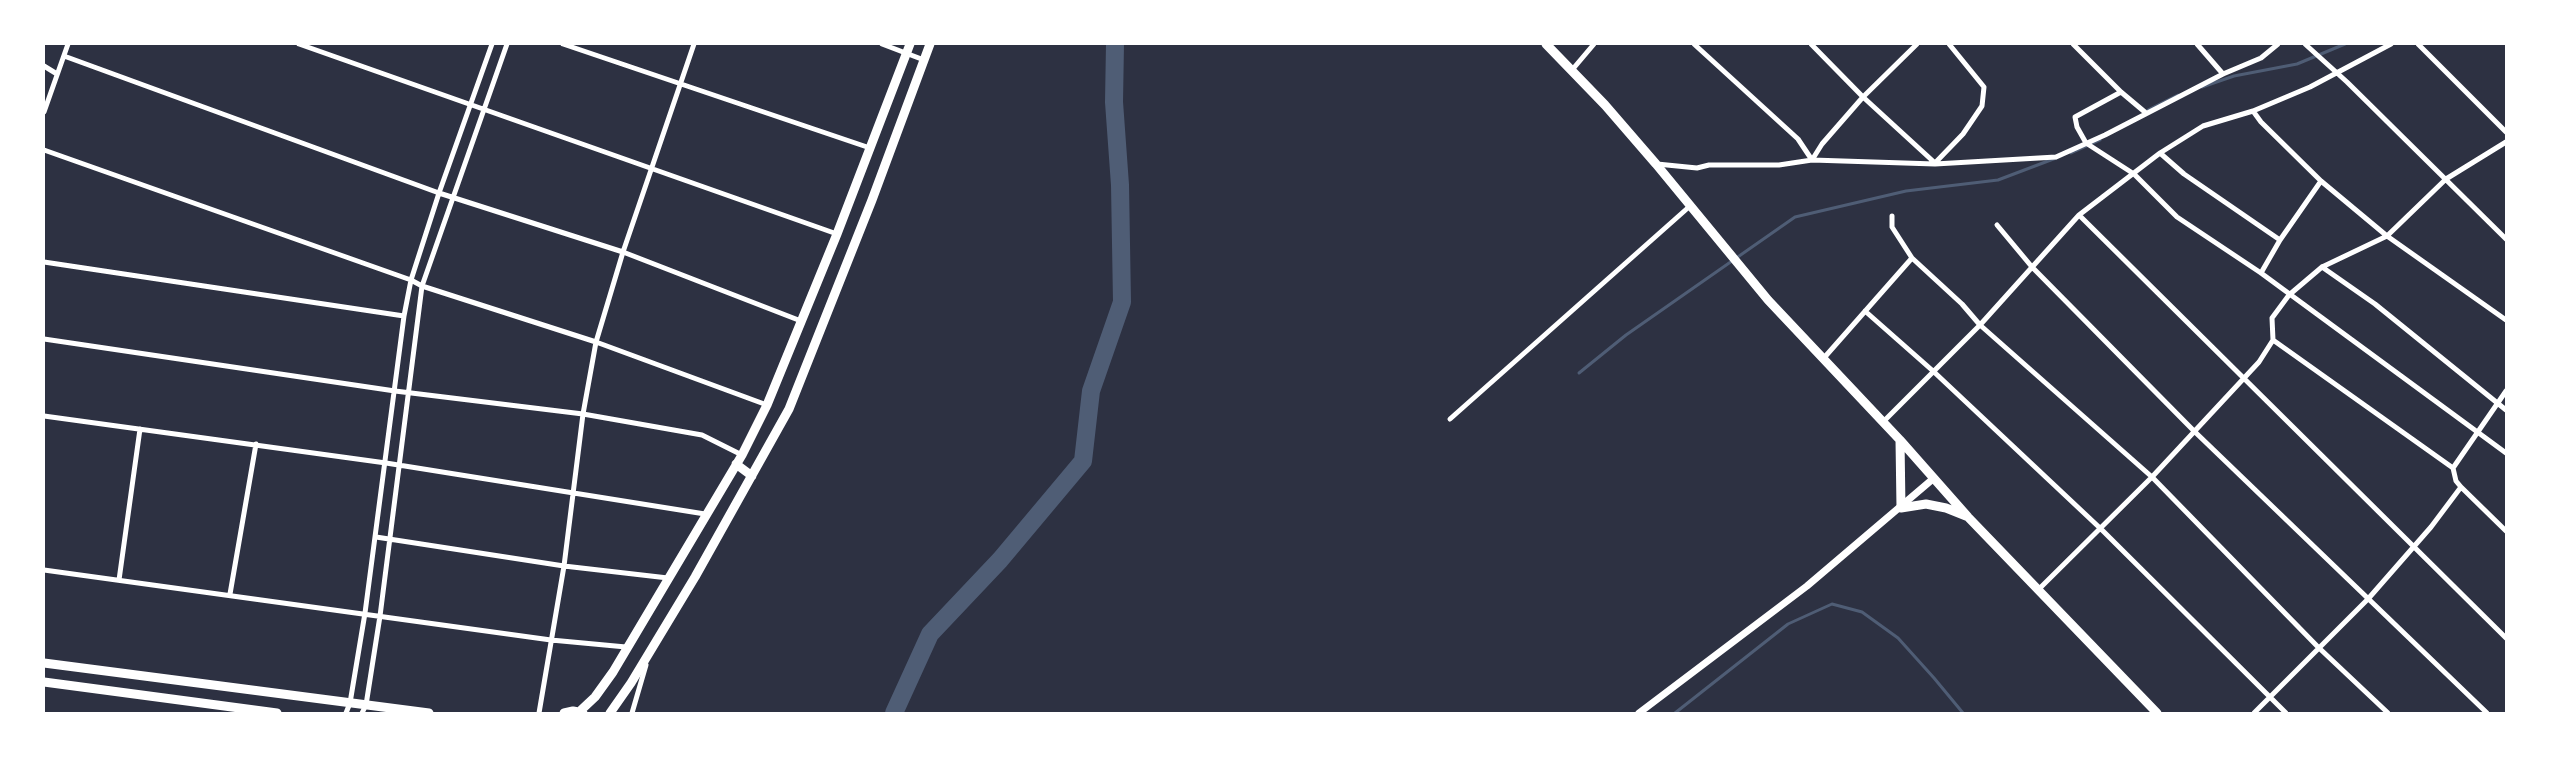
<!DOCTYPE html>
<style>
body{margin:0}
#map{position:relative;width:2550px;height:757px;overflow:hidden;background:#2d3142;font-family:"Varela Round",sans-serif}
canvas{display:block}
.frame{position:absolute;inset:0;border:45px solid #fff;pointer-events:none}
</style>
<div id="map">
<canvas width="2550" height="757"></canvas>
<div class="frame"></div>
</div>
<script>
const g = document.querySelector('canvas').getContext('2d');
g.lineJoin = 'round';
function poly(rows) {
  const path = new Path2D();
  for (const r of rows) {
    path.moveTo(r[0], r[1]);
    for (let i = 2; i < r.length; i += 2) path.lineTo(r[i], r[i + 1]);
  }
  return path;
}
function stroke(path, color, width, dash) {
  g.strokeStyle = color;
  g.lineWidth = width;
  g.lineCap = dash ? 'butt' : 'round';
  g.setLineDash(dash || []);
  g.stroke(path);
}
stroke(poly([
 [2202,87,2234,76,2297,64,2345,44],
 [2148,110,2178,95],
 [2071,153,2100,140],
 [1579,373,1626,335,1795,217,1906,191,1998,180,2056,158],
 [1675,713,1788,624,1832,604,1862,612,1898,638,1934,678,1963,713]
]), '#4f5d75', 3);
stroke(poly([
 [894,713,930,634,1000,560,1083,461,1091,391,1122,302,1120,185,1114,102,1115,44]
]), '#4f5d75', 18);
stroke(poly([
 [299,44,837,234],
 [563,44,870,148],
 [882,44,924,60],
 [1694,44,1798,139,1812,160],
 [1811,44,1863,97,1935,163],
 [2073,44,2121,92,2146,113],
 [2197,44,2223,74],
 [2305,44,2347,82,2506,239],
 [2418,44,2506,132],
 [64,56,439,193,623,252,801,321],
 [44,66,57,74],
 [1572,70,1594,44],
 [2121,92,2075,117,2077,127,2086,143,2134,174,2177,217,2261,273,2506,453],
 [2253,111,2310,87,2391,44],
 [44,112,68,44],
 [44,150,411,280,422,286,596,342,767,405],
 [1812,160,1822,144,1863,97,1917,44],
 [1935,163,1963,134,1982,106,1984,87,1949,44],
 [1657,164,1697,168,1709,165,1779,165,1812,160,1935,164,2056,157,2105,135,2223,74,2261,58,2278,44],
 [2079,215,2506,638],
 [1892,216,1892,227,1912,258,1962,304,1980,325,2152,477,2318,647,2388,713],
 [1997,225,2032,267,2194,431,2487,713],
 [2280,240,2184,174,2160,153,2203,126,2253,111,2261,122,2321,181,2387,236,2506,320],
 [44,262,404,316],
 [2322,267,2375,304,2506,410],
 [2261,273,2280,240,2321,181],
 [1865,311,1933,371,2101,529,2286,713],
 [44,339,395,391,583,414,702,435,742,455],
 [2273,340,2453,468,2456,481,2461,487,2506,531],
 [1823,359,1912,258],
 [44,416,386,463,705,514],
 [1450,419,1690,206],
 [1883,422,1980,325,2079,215,2160,153],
 [2453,468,2506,391],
 [376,537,564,566,668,578],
 [44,570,551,640,626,647],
 [119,580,140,429],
 [2038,590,2152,477,2259,362,2273,340,2272,318,2289,295,2322,267,2387,236,2446,179,2506,142],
 [230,594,256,444],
 [346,713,350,703,365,613,404,316,411,280,439,193,492,44],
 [362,713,366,705,380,616,422,286,507,44],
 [539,713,564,566,583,414,596,342,623,252,694,44],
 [632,713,646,665],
 [2254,713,2368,599,2431,527,2461,487]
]), '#fff', 5);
stroke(poly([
 [1639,713,1807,586,1934,478]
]), '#fff', 7);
stroke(poly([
 [1546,44,1605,105,1656,164,1768,300,1900,440,1968,517,2157,713],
 [1900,440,1901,508,1926,504,1946,508,1966,516],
 [736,464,752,476],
 [44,663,429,713],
 [44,682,277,713],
 [579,712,595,697,613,672,742,455,767,405,837,234,910,44],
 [564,713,573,711,583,713],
 [610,713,631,683,695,577,789,409,872,200,930,44]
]), '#fff', 9);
</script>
